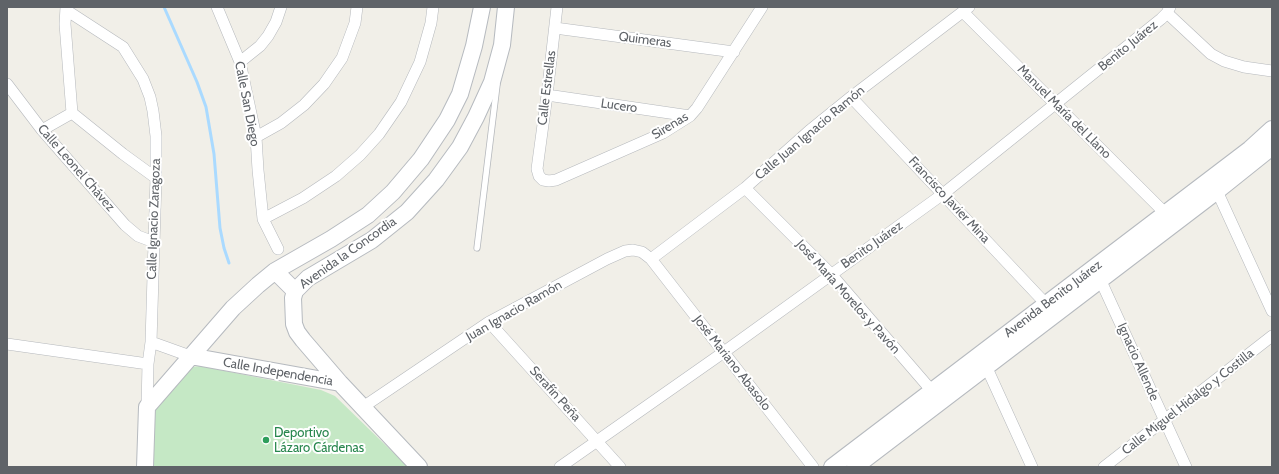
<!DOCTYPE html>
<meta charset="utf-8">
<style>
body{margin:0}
#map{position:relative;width:1279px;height:474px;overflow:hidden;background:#f1efe8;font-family:Cabin,sans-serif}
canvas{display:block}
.frame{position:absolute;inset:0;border:8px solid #5f6368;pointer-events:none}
</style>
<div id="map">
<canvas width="1279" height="474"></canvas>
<div class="frame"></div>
</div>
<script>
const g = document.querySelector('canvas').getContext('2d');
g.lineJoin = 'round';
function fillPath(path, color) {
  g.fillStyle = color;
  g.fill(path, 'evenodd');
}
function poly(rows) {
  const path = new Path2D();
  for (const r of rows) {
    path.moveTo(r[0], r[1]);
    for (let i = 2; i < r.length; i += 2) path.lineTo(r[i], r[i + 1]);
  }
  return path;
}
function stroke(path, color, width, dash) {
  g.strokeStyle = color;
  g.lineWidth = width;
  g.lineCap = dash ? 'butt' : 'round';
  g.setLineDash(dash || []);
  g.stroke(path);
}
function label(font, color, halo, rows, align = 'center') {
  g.font = font + ' Cabin,sans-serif';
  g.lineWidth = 4;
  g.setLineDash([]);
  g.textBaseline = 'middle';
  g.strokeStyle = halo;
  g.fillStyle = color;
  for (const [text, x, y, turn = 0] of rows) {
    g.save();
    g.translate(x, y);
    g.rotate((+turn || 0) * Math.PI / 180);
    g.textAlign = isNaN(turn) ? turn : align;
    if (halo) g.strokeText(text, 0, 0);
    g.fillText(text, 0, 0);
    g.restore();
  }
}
fillPath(poly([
 [200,366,321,390,335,396,408,467,150,467,152,413,191,367]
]), '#c5e8c5');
stroke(poly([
 [164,7,197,82,206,107,214,154,220,228,224,248,229,263]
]), '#aadaff', 3);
const service = poly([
 [477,248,497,85]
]);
const minor = poly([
 [66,7,65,24,72,113],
 [217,7,240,62,256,137,258,170,263,219,278,249],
 [557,7,547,95,537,169,539,176,543,180,549,181,556,180,663,133,690,116,697,108,762,7],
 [66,10,123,47,143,79,150,97,153,111,156,136,156,178,151,342,148,364,147,407],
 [963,12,1165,213],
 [1167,13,1211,54,1224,61,1244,67,1272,71],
 [555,28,734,52],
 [240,62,260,46,268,36,276,22,281,7],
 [7,84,42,130,125,225,138,236,154,242],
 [547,95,690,116],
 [851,97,1046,304],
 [42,130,72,113,123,154,156,178],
 [256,137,281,123,304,105,324,84,342,58,355,23,357,7],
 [745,188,831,274,932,391],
 [1217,191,1272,311],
 [263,219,303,198,336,176,360,155,379,134,401,102,420,62,431,23,433,7],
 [651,259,745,188,809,131,851,97,969,7],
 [1100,279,1186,467],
 [489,322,620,467],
 [151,342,190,356],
 [7,344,148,364],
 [986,366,1032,467],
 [363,407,489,322,607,259,625,251,633,250,642,252,651,259,813,467],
 [560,467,724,352,943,194,1161,19,1167,13,1170,7],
 [1104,467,1272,336]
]);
const secondary = poly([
 [275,271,295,291],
 [190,356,340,383],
 [145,467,147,407,233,308,258,285,275,271,331,239,368,215,393,192,421,159,447,120,460,94,474,46,482,7],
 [419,467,340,383,303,340,297,332,294,324,293,298,295,291,308,278,372,240,407,212,436,180,460,147,476,117,492,82,502,45,506,7],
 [832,467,1250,149,1272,129],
 [855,467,1217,191,1272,147]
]);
stroke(service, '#b5b8bc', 7);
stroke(minor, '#b5b8bc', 12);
stroke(secondary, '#b6babf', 18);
stroke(service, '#fff', 5.5);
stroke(minor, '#fff', 11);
stroke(secondary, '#fff', 16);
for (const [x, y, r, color] of [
 [266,440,4,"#2e9e5b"]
]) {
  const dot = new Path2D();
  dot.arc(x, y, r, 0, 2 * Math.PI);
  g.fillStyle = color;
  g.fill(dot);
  stroke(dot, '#fff', 1.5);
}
label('13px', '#5f6368', '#fff', [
 ["Quimeras",645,40,7],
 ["Benito Juárez",1128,46,-39],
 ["Calle Estrellas",547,88,-83],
 ["Calle San Diego",247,104,79],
 ["Lucero",619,106,8],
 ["Manuel María del Llano",1064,112,45],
 ["Sirenas",670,126,-31],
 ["Calle Juan Ignacio Ramón",810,133,-40],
 ["Calle Leonel Chávez",76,168,49],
 ["Francisco Javier Mina",949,200,47],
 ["Calle Ignacio Zaragoza",154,219,-88],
 ["Benito Juárez",872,245,-35],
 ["Avenida la Concordia",348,253,-35],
 ["José María Morelos y Pavón",848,297,48],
 ["Avenida Benito Juárez",1053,299,-37],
 ["Juan Ignacio Ramón",514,311,-30],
 ["Ignacio Allende",1138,362,66],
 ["José Mariano Abasolo",732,363,52],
 ["Calle Independencia",278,372,10],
 ["Serafín Peña",555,394,48],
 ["Calle Miguel Hidalgo y Costilla",1188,402,-38]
]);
label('13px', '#27864d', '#fff', [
 ["Deportivo",274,433],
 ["Lázaro Cárdenas",274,448]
], 'left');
</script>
